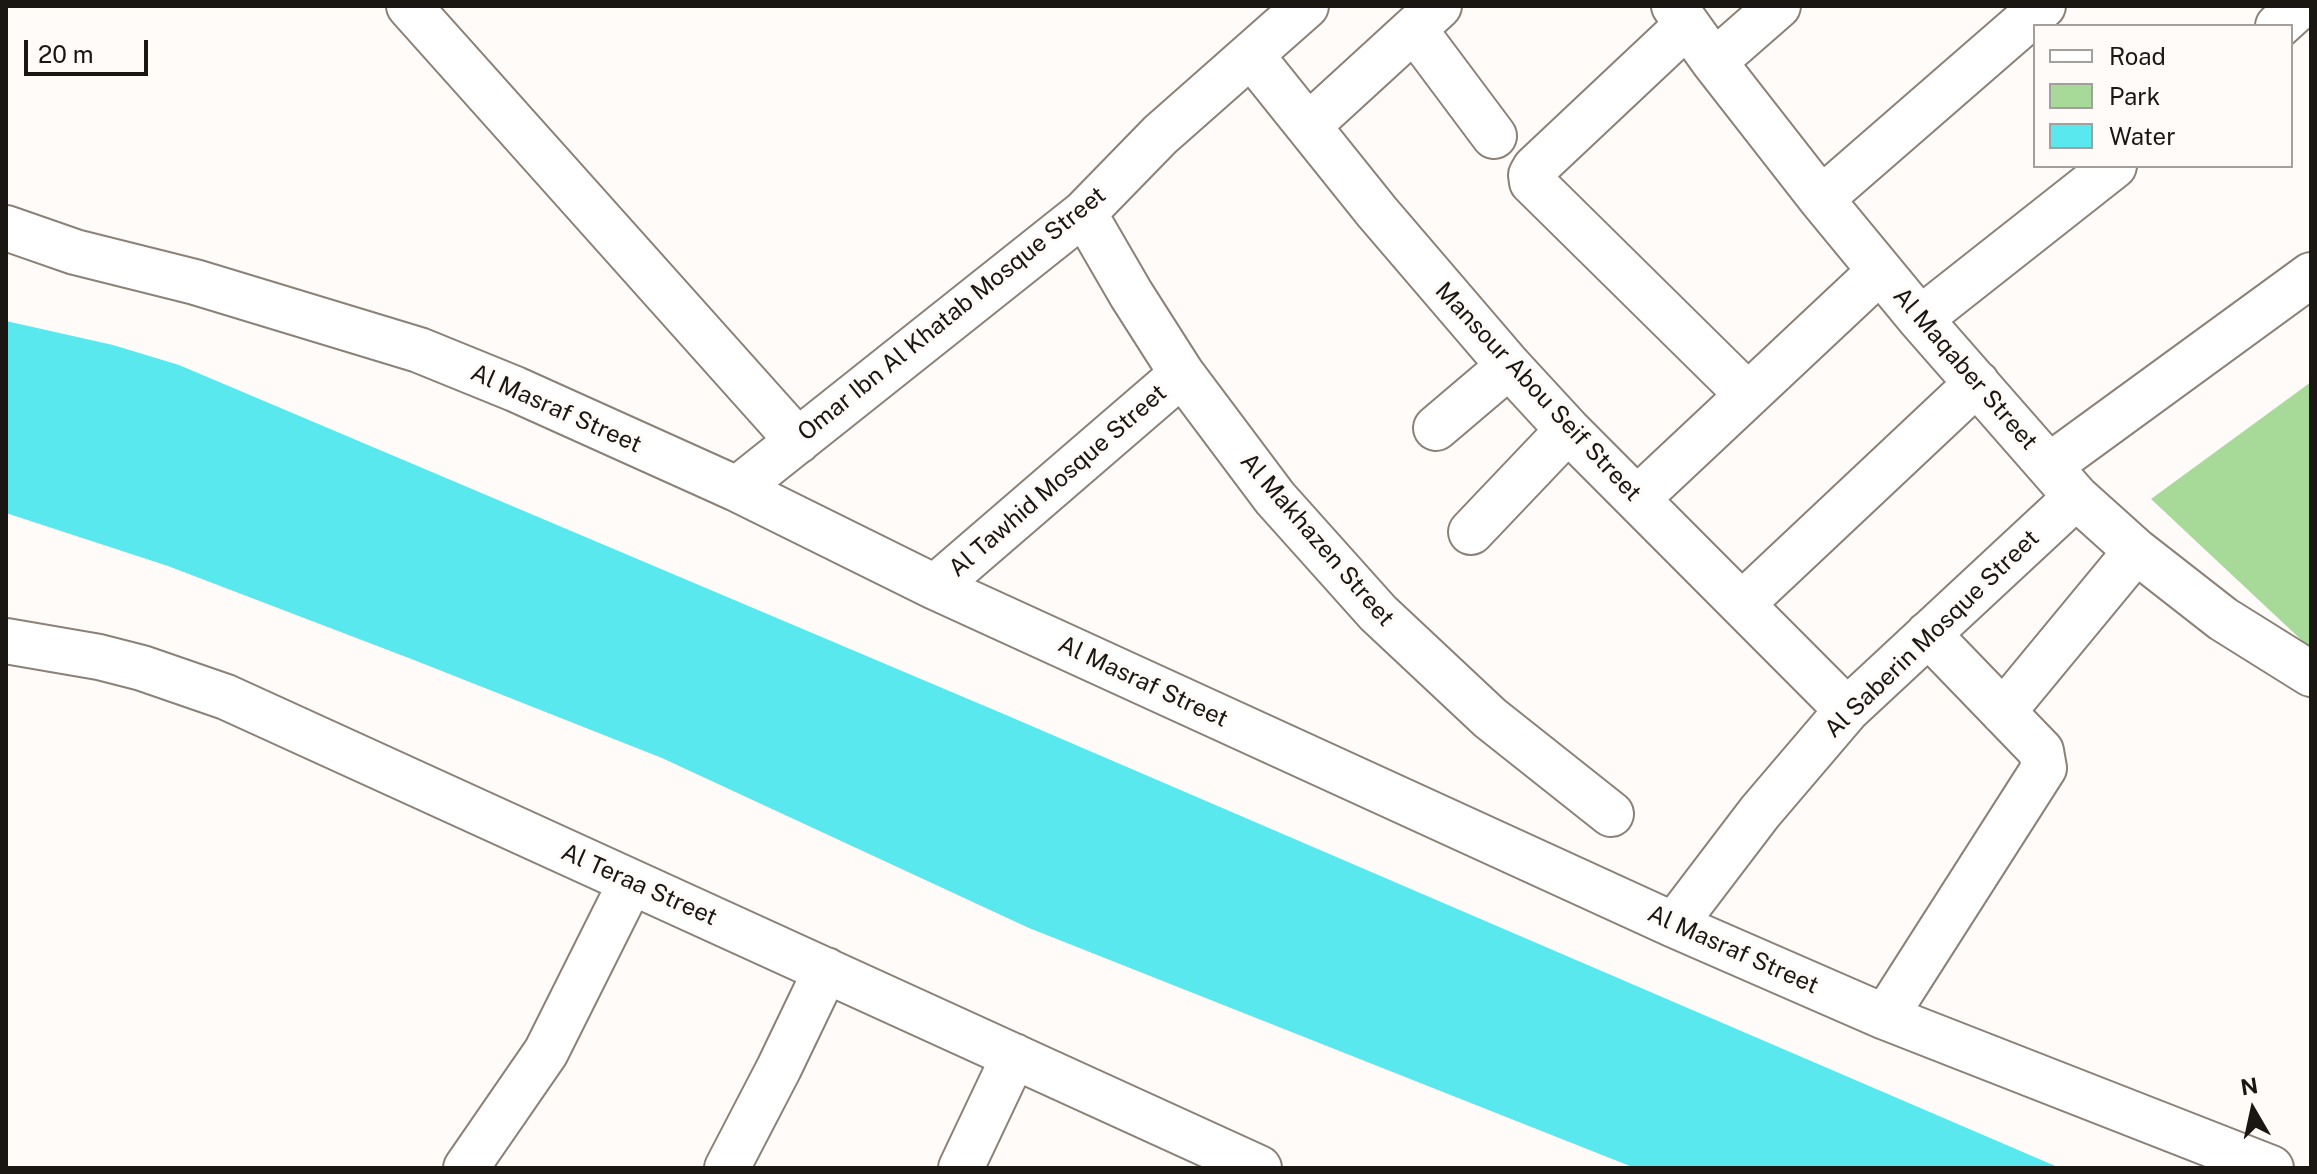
<!DOCTYPE html>
<style>
body{margin:0}
#map{position:relative;width:2317px;height:1174px;overflow:hidden;background:#fefbf9;font-family:"Public Sans",sans-serif}
canvas{display:block}
.frame{position:absolute;inset:0;border:8px solid #1a1612;pointer-events:none}
.legend{position:absolute;left:2033px;top:24px;width:260px;height:144px;box-sizing:border-box;background:#fefbf9;border:2px solid #a39f9d;margin:0;padding:10px 14px;list-style:none;font-size:24px;color:#1a1612}
.legend li{display:flex;align-items:center;gap:16px;height:40px}
.legend b{width:40px;border:2px solid #a39f9d}
.north{position:absolute;left:2213px;top:1070px;width:80px;height:80px;-webkit-text-stroke:6px #fefbf9;paint-order:stroke;rotate:351deg;font-size:22px;font-weight:700;line-height:32px;text-align:center;color:#1a1612}
.north::after{content:'';display:block;margin:auto;width:28px;height:36px;background:#1a1612;clip-path:polygon(50% 0,100% 100%,50% 72%,0 100%)}
.scale{position:absolute;left:24px;top:40px;width:124px;height:36px;box-sizing:border-box;border:4px solid #1a1612;border-top:0;padding-left:10px;font-size:24px;line-height:28px;white-space:nowrap;color:#1a1612;-webkit-text-stroke:6px #fefbf9;paint-order:stroke}
</style>
<div id="map">
<canvas width="2317" height="1174"></canvas>
<div class="frame"></div>
<ul class="legend">
<li><b style="height:10px;background:#fff"></b>Road</li>
<li><b style="height:22px;background:#a7da99"></b>Park</li>
<li><b style="height:22px;background:#59e8ee"></b>Water</li>
</ul>
<div class="north">N</div>
<div class="scale">20 m</div>
</div>
<script>
const g = document.querySelector('canvas').getContext('2d');
g.lineJoin = 'round';
function fillPath(path, color) {
  g.fillStyle = color;
  g.fill(path, 'evenodd');
}
function poly(rows) {
  const path = new Path2D();
  for (const r of rows) {
    path.moveTo(r[0], r[1]);
    for (let i = 2; i < r.length; i += 2) path.lineTo(r[i], r[i + 1]);
  }
  return path;
}
function stroke(path, color, width, dash) {
  g.strokeStyle = color;
  g.lineWidth = width;
  g.lineCap = dash ? 'butt' : 'round';
  g.setLineDash(dash || []);
  g.stroke(path);
}
function label(font, color, halo, rows, align = 'center') {
  g.font = font + ' "Public Sans",sans-serif';
  g.lineWidth = 6;
  g.setLineDash([]);
  g.textBaseline = 'middle';
  g.strokeStyle = halo;
  g.fillStyle = color;
  for (const [text, x, y, turn = 0] of rows) {
    g.save();
    g.translate(x, y);
    g.rotate((+turn || 0) * Math.PI / 180);
    g.textAlign = isNaN(turn) ? turn : align;
    if (halo) g.strokeText(text, 0, 0);
    g.fillText(text, 0, 0);
    g.restore();
  }
}
fillPath(poly([
 [2311,382,2311,649,2151,499]
]), '#a7da99');
fillPath(poly([
 [6,321,113,345,179,365,1006,715,2060,1168,1635,1168,1029,928,662,758,414,660,168,566,6,513]
]), '#59e8ee');
const minor = poly([
 [409,6,798,441],
 [1674,6,1714,62,1821,199,1920,319,2076,497,2136,551,2223,619,2311,674],
 [1687,25,1535,168,1531,175,1532,182,1747,394],
 [2278,26,2300,6],
 [1414,29,1494,136],
 [1251,55,1377,212,1509,366,1568,430,1847,710],
 [1714,62,1778,6],
 [1308,126,1439,6],
 [1821,199,2043,6],
 [1084,213,1131,294,1182,374,1275,498,1378,613,1490,718,1611,814],
 [6,228,75,252,195,282,419,350,515,389,737,489,935,587,1674,925,1885,1017,2271,1168],
 [1920,319,2114,166],
 [1436,428,1509,366],
 [2049,466,2311,275],
 [737,489,1084,213,1160,135,1306,6],
 [1637,499,1880,271],
 [1471,532,1568,430],
 [935,587,1182,374],
 [1742,604,1977,383],
 [6,641,99,657,142,668,226,697,1259,1168],
 [2003,712,2136,551],
 [1674,925,1760,812,1847,710,2076,497],
 [1885,1017,2044,768,2041,751,1928,634],
 [466,1168,546,1052,631,882],
 [727,1168,779,1068,826,970],
 [961,1168,1014,1056]
]);
stroke(minor, '#8c8177', 48);
stroke(minor, '#fff', 44);
label('24px', '#1a1612', '#fefbf9', [
 ["Omar Ibn Al Khatab Mosque Street",952,314,-39],
 ["Al Maqaber Street",1965,369,49],
 ["Mansour Abou Seif Street",1538,392,47],
 ["Al Masraf Street",556,409,24],
 ["Al Tawhid Mosque Street",1058,481,-41],
 ["Al Makhazen Street",1317,540,49],
 ["Al Saberin Mosque Street",1932,634,-44],
 ["Al Masraf Street",1143,682,25],
 ["Al Teraa Street",639,885,24],
 ["Al Masraf Street",1733,950,24]
]);
</script>
